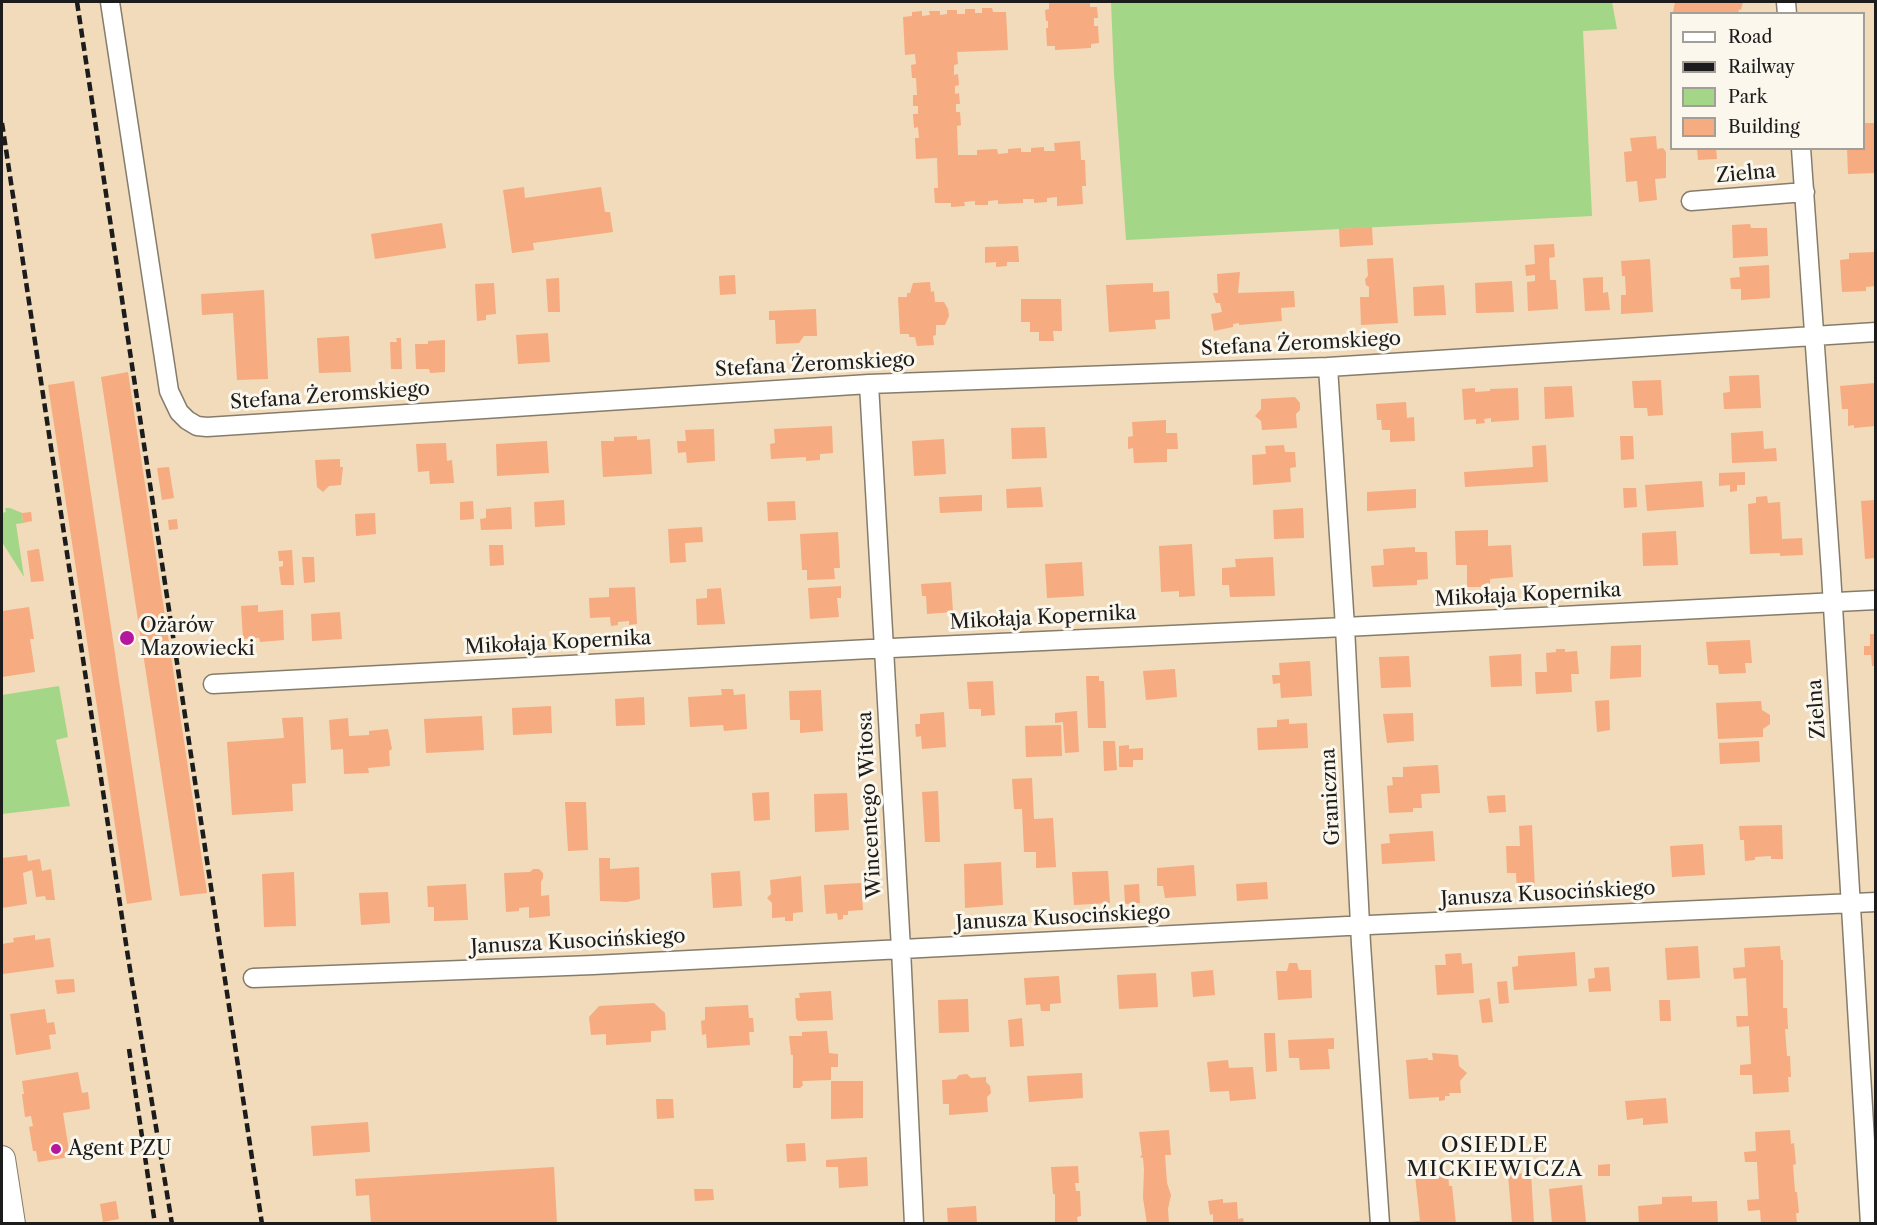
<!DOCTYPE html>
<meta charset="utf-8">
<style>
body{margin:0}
#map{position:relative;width:1877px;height:1225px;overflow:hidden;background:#f1dbba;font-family:"Libre Caslon Text",serif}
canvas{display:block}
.frame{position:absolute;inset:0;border:3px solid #1c1c1c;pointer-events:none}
.legend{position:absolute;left:1670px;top:12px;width:195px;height:138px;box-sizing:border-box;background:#fbf7ec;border:2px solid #a29f99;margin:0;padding:8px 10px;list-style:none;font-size:18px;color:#1c1c1c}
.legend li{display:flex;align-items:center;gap:12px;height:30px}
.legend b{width:30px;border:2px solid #a29f99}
</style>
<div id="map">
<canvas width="1877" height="1225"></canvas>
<div class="frame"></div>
<ul class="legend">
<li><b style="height:8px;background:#fff"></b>Road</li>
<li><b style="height:8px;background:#1c1c1c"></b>Railway</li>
<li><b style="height:16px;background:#a3d686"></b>Park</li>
<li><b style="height:16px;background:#f6ab80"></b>Building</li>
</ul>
</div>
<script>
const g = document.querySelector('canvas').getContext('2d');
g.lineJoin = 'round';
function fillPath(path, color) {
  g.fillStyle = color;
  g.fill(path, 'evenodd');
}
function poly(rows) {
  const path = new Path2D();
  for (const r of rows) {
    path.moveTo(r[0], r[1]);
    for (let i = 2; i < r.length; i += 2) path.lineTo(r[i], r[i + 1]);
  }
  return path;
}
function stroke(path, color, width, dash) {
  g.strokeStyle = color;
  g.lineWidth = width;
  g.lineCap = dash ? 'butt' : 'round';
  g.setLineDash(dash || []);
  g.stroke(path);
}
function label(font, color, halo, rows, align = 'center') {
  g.font = font + ' "Libre Caslon Text",serif';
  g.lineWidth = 6;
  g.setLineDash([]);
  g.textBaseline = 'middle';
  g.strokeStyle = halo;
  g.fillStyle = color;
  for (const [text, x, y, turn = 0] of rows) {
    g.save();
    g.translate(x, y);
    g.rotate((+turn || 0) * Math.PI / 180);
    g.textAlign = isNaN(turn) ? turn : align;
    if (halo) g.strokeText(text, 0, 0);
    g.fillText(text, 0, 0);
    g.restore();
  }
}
fillPath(poly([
 [1111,2,1612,2,1617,29,1583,31,1592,216,1126,240,1114,74],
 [5,508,10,508,22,513,23,523,16,524,24,577,2,542,2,513,6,512],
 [59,686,68,737,56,740,70,806,2,814,2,695]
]), '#a3d686');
fillPath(poly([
 [1049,2,1090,2,1090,7,1097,7,1098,18,1094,18,1094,26,1098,26,1099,43,1091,44,1091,48,1055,50,1055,46,1047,46,1046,28,1048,28,1048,21,1046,21,1045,10,1049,9],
 [1675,2,1743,2,1741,10,1739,9,1738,14,1677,14,1673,12],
 [982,8,992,8,993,12,1006,12,1008,50,957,52,958,64,954,65,954,75,958,74,959,85,955,86,955,94,959,93,960,104,956,104,956,112,960,112,961,125,957,126,958,155,977,155,977,150,997,149,998,154,1008,153,1008,149,1021,148,1021,152,1031,152,1031,148,1044,147,1044,151,1055,151,1054,143,1080,141,1081,160,1085,160,1086,186,1082,186,1083,204,1057,206,1057,197,1047,198,1047,202,1034,203,1034,199,1023,199,1023,203,998,204,998,200,988,201,988,205,975,205,975,201,964,202,965,206,951,207,951,203,935,203,934,188,938,188,937,158,916,159,915,138,919,138,918,127,914,128,913,114,918,114,918,106,913,106,913,95,917,95,916,78,912,78,911,65,916,64,915,54,905,55,903,17,912,16,912,12,922,11,922,16,930,15,929,11,940,11,940,15,947,14,947,10,957,10,957,14,965,14,965,9,975,9,975,13,982,13],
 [1864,123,1875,123,1875,173,1848,174,1847,148,1864,148],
 [1656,136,1657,149,1663,148,1666,152,1666,178,1655,179,1657,200,1639,202,1637,181,1626,182,1624,152,1632,151,1630,138],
 [1697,148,1716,148,1717,159,1698,160],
 [524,187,525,198,601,187,605,212,610,212,613,232,533,243,534,250,512,253,503,190],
 [442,223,446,248,375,259,371,234],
 [1750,224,1751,228,1767,228,1768,256,1733,258,1732,225],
 [1372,227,1373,245,1340,247,1339,229],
 [1554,244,1555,257,1549,258,1550,280,1556,280,1558,309,1528,311,1527,282,1535,281,1535,275,1526,276,1525,265,1535,264,1534,245],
 [1018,246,1019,262,1007,262,1007,266,996,267,996,262,985,263,985,247],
 [1875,252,1875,286,1866,287,1866,291,1842,292,1840,260,1849,259,1849,253],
 [1393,258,1398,323,1361,325,1360,297,1369,297,1369,287,1366,285,1365,279,1368,276,1367,259],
 [1650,259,1653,312,1621,314,1621,295,1626,295,1625,276,1622,276,1621,261],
 [1769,265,1770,298,1741,300,1741,289,1731,289,1730,278,1740,277,1739,267],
 [1240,272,1238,293,1294,291,1295,307,1281,308,1282,321,1239,325,1239,323,1233,324,1233,327,1214,331,1211,314,1222,312,1220,303,1216,303,1213,293,1218,293,1217,274],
 [735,275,736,294,720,295,719,276],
 [1603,277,1603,293,1608,292,1610,310,1585,311,1583,278],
 [559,278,560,312,548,312,546,279],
 [1512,281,1514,312,1476,313,1475,283],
 [930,282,931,292,934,291,935,302,944,302,948,309,949,316,945,325,936,325,936,335,933,336,934,345,917,346,915,337,909,337,909,334,900,334,898,297,907,297,907,293,910,293,913,283],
 [494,283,496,314,486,315,486,320,477,321,475,284],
 [1153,283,1153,292,1169,291,1170,319,1155,320,1156,329,1109,332,1106,285],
 [1444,285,1446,315,1414,316,1413,287],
 [264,290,268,379,237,380,233,313,202,315,201,294],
 [1021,299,1061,299,1062,331,1053,331,1054,341,1039,341,1039,332,1030,332,1030,322,1021,322],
 [816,309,817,336,804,336,799,343,776,344,775,320,769,320,769,311],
 [548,333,550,362,518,364,516,335],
 [349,336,351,372,319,373,317,338],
 [396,338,401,338,402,369,391,369,390,342,397,342],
 [445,340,445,372,430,373,429,369,416,369,415,344,428,344,428,341],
 [128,372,207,893,180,896,101,377],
 [1759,375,1761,408,1724,409,1723,393,1730,392,1729,376],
 [1661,380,1663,415,1648,416,1647,408,1634,408,1632,381],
 [74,381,152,900,127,904,48,385],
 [1875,383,1875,426,1854,428,1854,425,1848,426,1848,409,1842,409,1840,386],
 [1572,386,1574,417,1545,419,1544,387],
 [1475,388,1475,392,1490,391,1490,389,1518,388,1519,420,1491,422,1491,418,1484,419,1485,423,1476,424,1476,419,1464,420,1462,389],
 [1295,397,1300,403,1300,410,1296,414,1297,428,1262,430,1261,421,1255,416,1261,409,1261,399],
 [1406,402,1407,418,1414,417,1415,441,1390,442,1390,430,1382,430,1381,420,1377,420,1376,404],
 [1166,420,1166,433,1177,433,1178,449,1167,449,1167,462,1134,463,1133,448,1128,449,1128,437,1133,436,1132,422],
 [832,426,833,453,820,454,820,460,806,461,806,457,771,459,770,444,775,443,774,429],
 [1045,427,1047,458,1012,459,1011,428],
 [714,429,715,461,687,463,686,452,678,453,677,441,686,441,685,430],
 [1763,431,1764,449,1776,448,1777,461,1732,463,1731,433],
 [637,436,637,440,650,439,652,474,603,477,601,441,614,441,614,437],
 [1620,436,1633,436,1634,459,1621,460],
 [944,439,946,474,914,476,912,441],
 [547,441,549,473,497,476,496,444],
 [446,443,447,461,452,460,454,483,430,484,429,471,418,472,416,444],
 [1284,445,1285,452,1295,452,1296,467,1290,468,1291,482,1253,485,1252,455,1266,454,1265,446],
 [1546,445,1548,482,1465,487,1464,472,1533,467,1532,446],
 [340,459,340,467,343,467,341,485,329,486,323,492,317,487,315,460],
 [169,467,174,498,162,500,157,468],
 [1745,472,1745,485,1737,485,1737,491,1730,492,1730,485,1719,486,1719,473],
 [1702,481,1704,507,1647,511,1645,485],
 [1041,487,1043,507,1007,508,1006,489],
 [1623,488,1636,488,1637,507,1624,508],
 [1416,489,1416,508,1367,511,1367,492],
 [982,495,982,511,940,513,939,497],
 [1767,496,1768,503,1780,502,1782,539,1802,538,1803,555,1780,556,1780,553,1750,554,1748,504,1756,503,1756,497],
 [564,500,565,525,535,527,534,502],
 [1875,500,1875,558,1865,559,1861,501],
 [473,501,474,519,460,520,460,502],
 [795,501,796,520,768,521,767,502],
 [511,507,512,529,481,530,480,519,486,518,486,509],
 [1303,508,1304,538,1274,539,1273,510],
 [31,512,32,521,23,523,22,513],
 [375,513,376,534,356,536,355,514],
 [177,519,178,529,169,530,168,520],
 [702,527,703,542,685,543,686,562,670,563,668,529],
 [1488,530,1488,546,1511,545,1513,577,1490,579,1490,587,1467,587,1467,565,1456,565,1455,531],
 [1676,531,1678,565,1643,566,1642,533],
 [838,532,840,568,834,568,835,579,807,580,807,570,802,570,800,534],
 [1192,544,1195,596,1179,597,1179,591,1161,592,1159,546],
 [489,545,503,545,504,565,490,566],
 [1415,547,1415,552,1427,552,1428,579,1417,580,1417,585,1373,587,1371,566,1384,565,1383,549],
 [37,549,39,549,44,581,31,582,27,551],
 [292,550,294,585,281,585,279,567,283,566,283,561,279,561,278,551],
 [302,557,314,557,315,582,304,583],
 [1273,557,1275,596,1230,597,1229,585,1222,585,1222,568,1236,567,1235,559],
 [1082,562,1084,596,1047,598,1045,564],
 [951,582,953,612,927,614,926,596,922,596,921,584],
 [841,586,841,598,837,598,839,617,810,619,808,588],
 [635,587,637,624,629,625,629,621,618,622,618,625,611,626,610,617,590,618,589,598,609,597,609,588],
 [721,588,725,624,697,625,696,599,707,598,707,589],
 [258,605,258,612,283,610,284,640,260,642,259,638,243,639,241,606],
 [29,607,34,639,30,639,35,672,2,677,2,611],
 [340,612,342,639,312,641,311,614],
 [1870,634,1875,634,1875,666,1872,666,1871,655,1864,655,1864,646,1870,646],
 [1750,640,1752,663,1745,663,1746,673,1719,674,1718,665,1708,665,1706,642],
 [1641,645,1641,677,1610,679,1611,646],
 [1556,649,1565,649,1565,652,1577,651,1579,674,1571,674,1572,692,1536,694,1535,672,1547,672,1546,653,1556,652],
 [1521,654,1522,686,1491,687,1489,656],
 [1409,656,1411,687,1381,688,1379,657],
 [1310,661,1312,696,1281,698,1280,683,1273,684,1272,675,1280,675,1279,663],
 [1175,669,1177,697,1146,700,1143,671],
 [1086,676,1099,676,1099,681,1104,681,1106,728,1088,728],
 [993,681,995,715,981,716,981,709,969,709,967,682],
 [721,689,733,689,734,695,745,694,747,729,724,731,723,725,690,727,688,697,722,695],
 [821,690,823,731,800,733,800,720,790,720,789,691],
 [644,697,645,725,616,726,615,699],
 [1609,700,1610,730,1597,732,1595,701],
 [1761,701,1762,710,1770,715,1770,724,1763,729,1763,737,1718,739,1716,703],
 [551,706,552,733,513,735,512,708],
 [1077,711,1079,752,1065,753,1063,722,1055,723,1055,713],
 [944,712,946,747,922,749,921,736,916,737,915,724,920,724,920,714],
 [1413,713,1414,741,1387,743,1383,714],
 [482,716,484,750,426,753,424,719],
 [303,717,306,783,292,784,293,811,232,815,227,742,284,738,282,718],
 [348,718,349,736,369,735,369,731,388,729,392,749,389,751,390,766,368,768,369,773,344,774,343,749,331,750,329,720],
 [1289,719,1289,724,1307,723,1308,748,1258,750,1257,728,1277,727,1277,720],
 [1061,725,1062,756,1026,757,1025,726],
 [1103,741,1115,741,1117,770,1104,771],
 [1759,741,1760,762,1720,764,1719,743],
 [1129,745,1129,749,1143,748,1143,760,1133,760,1133,767,1119,767,1119,746],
 [1438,765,1440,793,1421,794,1422,808,1413,808,1413,812,1389,813,1387,786,1393,785,1392,777,1403,777,1403,767],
 [1032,778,1034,819,1053,818,1056,867,1036,868,1036,852,1024,852,1022,809,1014,809,1012,779],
 [938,791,940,842,925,842,922,792],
 [769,792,770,820,754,821,752,793],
 [847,793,849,830,815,832,814,794],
 [1505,795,1506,812,1489,813,1487,796],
 [565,802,586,802,588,850,568,851],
 [1532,825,1535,890,1517,891,1516,873,1507,873,1506,846,1520,846,1519,826],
 [1782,825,1783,859,1771,859,1771,856,1755,857,1755,860,1745,861,1744,840,1740,840,1739,826],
 [1433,831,1435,861,1382,864,1381,844,1390,843,1389,834],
 [1703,844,1705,875,1672,877,1670,846],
 [27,855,28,861,40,859,42,871,51,869,55,900,46,900,45,896,36,897,32,870,23,873,27,904,2,908,2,858],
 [599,858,610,858,610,869,639,867,640,899,627,902,600,901],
 [1001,862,1003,905,965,908,964,864],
 [1194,865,1196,896,1165,898,1163,886,1157,886,1157,868],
 [533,869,539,869,543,873,543,878,541,882,541,896,549,895,550,916,529,918,529,907,519,908,519,911,506,912,504,873,530,872],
 [740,871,742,906,713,908,711,873],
 [1108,871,1110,903,1074,905,1072,872],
 [294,872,296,926,264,927,262,874],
 [801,876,803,912,793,913,793,921,785,921,785,917,772,918,772,903,767,898,771,894,770,880],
 [1267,882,1268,899,1237,901,1236,884],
 [861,883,863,910,848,911,848,915,843,915,843,919,838,920,837,913,826,914,824,885],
 [466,884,468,920,434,921,434,907,428,907,427,886],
 [1139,884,1140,903,1125,904,1124,885],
 [388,892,390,923,361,925,359,893],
 [35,935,35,940,50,938,54,967,3,974,2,944,14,942,13,938],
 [1698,946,1700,978,1667,980,1665,948],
 [1780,946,1781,960,1783,960,1783,1008,1787,1008,1788,1029,1785,1029,1787,1056,1790,1056,1791,1077,1788,1077,1789,1092,1753,1094,1752,1075,1740,1075,1740,1065,1751,1064,1749,1026,1737,1027,1736,1016,1748,1016,1746,978,1734,979,1733,968,1745,967,1744,948],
 [1575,952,1577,986,1514,990,1512,967,1518,966,1518,956],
 [1461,953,1462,964,1472,963,1474,993,1437,995,1435,965,1446,965,1445,954],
 [1289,963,1297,963,1299,970,1311,970,1312,998,1278,1000,1276,971,1287,971],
 [1609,967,1611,991,1589,992,1588,979,1595,978,1594,968],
 [1213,970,1215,995,1193,997,1191,972],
 [1156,973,1158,1007,1119,1009,1117,975],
 [1059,976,1061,1003,1050,1004,1050,1011,1041,1011,1040,1004,1026,1005,1024,978],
 [74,979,75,992,57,994,55,980],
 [1507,981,1509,1003,1499,1004,1497,982],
 [831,991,833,1020,798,1021,796,1018,795,998,800,998,799,993],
 [1490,998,1493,1022,1482,1023,1479,1000],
 [968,999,969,1032,939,1033,938,1000],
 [1659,1000,1670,1000,1671,1021,1660,1021],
 [654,1003,665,1013,666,1030,651,1031,651,1042,606,1045,606,1034,591,1035,589,1017,599,1006],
 [748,1005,749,1018,753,1018,754,1032,749,1032,750,1045,707,1048,706,1034,702,1035,701,1021,705,1020,705,1007],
 [45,1009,47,1023,54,1022,56,1034,49,1035,51,1049,16,1055,10,1014],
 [1022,1018,1024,1046,1010,1047,1008,1020],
 [827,1031,829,1053,838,1054,838,1067,831,1067,831,1080,802,1081,803,1085,800,1088,793,1088,793,1055,791,1055,789,1036,802,1036,802,1032],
 [1264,1033,1275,1033,1277,1071,1266,1072],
 [1334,1038,1334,1049,1328,1049,1330,1069,1300,1070,1299,1058,1289,1058,1288,1040],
 [1432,1053,1458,1055,1459,1066,1467,1073,1460,1081,1461,1093,1449,1093,1450,1096,1445,1096,1445,1100,1439,1101,1439,1097,1409,1099,1406,1060,1428,1058,1428,1060,1433,1060],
 [1228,1060,1229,1068,1253,1067,1256,1099,1230,1101,1229,1091,1210,1092,1207,1062],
 [78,1072,82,1093,88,1092,90,1109,63,1113,70,1157,38,1162,36,1151,33,1151,29,1127,33,1126,31,1116,25,1117,22,1094,24,1094,22,1081],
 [1082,1073,1083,1098,1029,1102,1027,1076],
 [967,1074,971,1078,986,1077,986,1082,990,1086,991,1093,987,1097,988,1112,949,1115,949,1104,943,1104,942,1080,956,1079,959,1075],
 [831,1081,863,1081,863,1118,831,1119],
 [1666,1098,1668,1123,1643,1125,1643,1118,1627,1120,1625,1101],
 [656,1099,673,1099,674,1118,657,1119],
 [368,1122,370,1152,313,1156,311,1126],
 [1169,1130,1171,1155,1165,1155,1167,1183,1171,1195,1168,1209,1169,1224,1147,1224,1143,1198,1144,1169,1143,1158,1140,1157,1142,1155,1139,1132],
 [1790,1130,1791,1144,1794,1143,1796,1164,1793,1165,1795,1192,1797,1192,1799,1213,1796,1213,1797,1224,1761,1224,1760,1210,1748,1211,1747,1200,1759,1199,1757,1162,1745,1162,1744,1152,1756,1151,1755,1132],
 [805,1143,806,1161,787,1162,786,1144],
 [867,1157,868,1186,839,1188,838,1167,826,1167,826,1160],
 [1610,1164,1610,1176,1598,1176,1598,1165],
 [1078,1166,1079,1183,1075,1183,1076,1191,1080,1191,1081,1216,1077,1217,1078,1224,1055,1224,1055,1194,1053,1194,1051,1167],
 [554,1167,557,1224,371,1224,369,1195,356,1196,355,1179],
 [1448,1172,1449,1186,1452,1186,1456,1224,1409,1224,1409,1222,1420,1221,1415,1175],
 [1531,1173,1534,1224,1512,1224,1508,1174],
 [1582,1185,1586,1222,1552,1224,1549,1189],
 [694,1189,713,1189,714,1200,695,1201],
 [1692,1196,1692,1202,1717,1201,1718,1224,1639,1224,1638,1206,1662,1204,1662,1197],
 [1223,1199,1223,1203,1237,1202,1238,1219,1243,1218,1244,1224,1213,1224,1213,1214,1210,1215,1208,1201],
 [116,1201,119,1219,103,1222,100,1204],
 [976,1206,977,1224,948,1224,947,1208]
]), '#f6ab80');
const street = poly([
 [110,2,169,391,179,412,187,420,197,426,207,427,869,384,1328,367,1876,332],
 [1786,2,1787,14],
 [1801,148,1831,573,1870,1224],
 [1691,201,1805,192],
 [1328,367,1345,627,1361,944,1380,1224],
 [869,384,901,949,914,1224],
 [213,684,870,649,1345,627,1876,600],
 [253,978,593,965,1347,926,1876,902]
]);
const secondary = poly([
 [2,1159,12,1224]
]);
stroke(street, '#867c6b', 21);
stroke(secondary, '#867c6b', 28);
stroke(street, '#fff', 18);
stroke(secondary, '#fff', 26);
stroke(poly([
 [77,2,262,1224],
 [2,123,128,957,172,1224],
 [129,1049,155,1224]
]), '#1c1c1c', 4.5, [9, 4.5]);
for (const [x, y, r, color] of [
 [127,638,8,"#b5179e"],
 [56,1149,6,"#b5179e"]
]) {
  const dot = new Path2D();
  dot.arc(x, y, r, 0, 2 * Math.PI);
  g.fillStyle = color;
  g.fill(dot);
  stroke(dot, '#fbf7ec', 2);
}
label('20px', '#1c1c1c', '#fbf7ec', [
 ["Zielna",1746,174,-5],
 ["Stefana Żeromskiego",1301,344,-3],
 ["Stefana Żeromskiego",815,365,-3],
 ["Stefana Żeromskiego",330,396,-4],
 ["Mikołaja Kopernika",1528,595,-3],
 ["Mikołaja Kopernika",1043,618,-3],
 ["Mikołaja Kopernika",558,643,-3],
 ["Zielna",1817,709,-94],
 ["Graniczna",1331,797,-93],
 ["Wincentego Witosa",870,805,-93],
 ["Janusza Kusocińskiego",1548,894,-3],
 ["Janusza Kusocińskiego",1063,918,-3],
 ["Janusza Kusocińskiego",578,942,-3]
]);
label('20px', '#1c1c1c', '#fbf7ec', [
 ["Ożarów",140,626],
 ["Mazowiecki",140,649],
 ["Agent PZU",68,1149]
], 'left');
g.letterSpacing = '1.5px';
label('21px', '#1c1c1c', '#fbf7ec', [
 ["OSIEDLE",1495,1146],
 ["MICKIEWICZA",1495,1170]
]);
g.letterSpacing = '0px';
</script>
